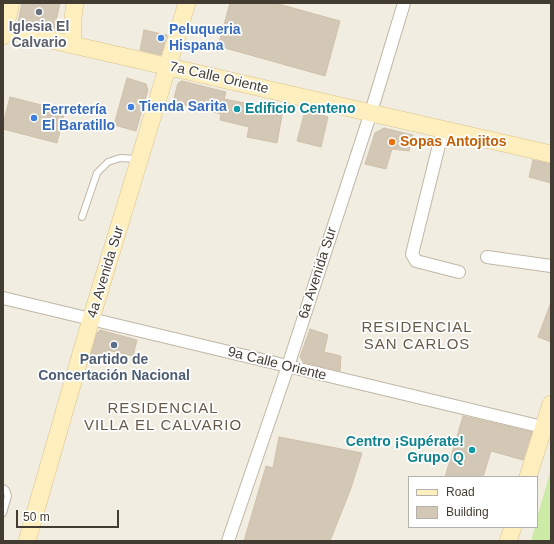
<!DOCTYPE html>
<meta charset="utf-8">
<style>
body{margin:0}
#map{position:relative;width:554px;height:544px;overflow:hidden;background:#f2ede1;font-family:Helvetica,sans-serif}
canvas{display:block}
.frame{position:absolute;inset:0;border:4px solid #433c32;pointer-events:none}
.legend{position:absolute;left:408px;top:476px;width:130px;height:52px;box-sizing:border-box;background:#fff;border:1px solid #b4b1ad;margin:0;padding:5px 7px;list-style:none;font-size:12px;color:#433c32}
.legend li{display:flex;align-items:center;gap:8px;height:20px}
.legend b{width:20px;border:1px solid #b4b1ad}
.scale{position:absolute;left:16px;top:510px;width:103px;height:18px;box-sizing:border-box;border:2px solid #433c32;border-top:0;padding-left:5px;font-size:12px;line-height:14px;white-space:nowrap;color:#433c32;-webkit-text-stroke:3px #fff;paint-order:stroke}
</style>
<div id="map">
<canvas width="554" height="544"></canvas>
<div class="frame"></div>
<ul class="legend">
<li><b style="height:5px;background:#ffeebe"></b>Road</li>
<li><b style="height:11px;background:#d3c8b6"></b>Building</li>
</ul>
<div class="scale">50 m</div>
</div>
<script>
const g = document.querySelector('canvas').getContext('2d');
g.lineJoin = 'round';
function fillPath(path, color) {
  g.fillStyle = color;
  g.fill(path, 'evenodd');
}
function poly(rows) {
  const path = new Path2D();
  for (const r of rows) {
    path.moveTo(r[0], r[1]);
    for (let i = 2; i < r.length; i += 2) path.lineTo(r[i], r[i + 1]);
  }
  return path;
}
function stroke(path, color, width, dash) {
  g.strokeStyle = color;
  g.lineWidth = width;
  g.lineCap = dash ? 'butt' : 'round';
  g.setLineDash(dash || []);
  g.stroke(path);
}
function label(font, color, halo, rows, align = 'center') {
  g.font = font + ' Helvetica,sans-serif';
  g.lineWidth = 3.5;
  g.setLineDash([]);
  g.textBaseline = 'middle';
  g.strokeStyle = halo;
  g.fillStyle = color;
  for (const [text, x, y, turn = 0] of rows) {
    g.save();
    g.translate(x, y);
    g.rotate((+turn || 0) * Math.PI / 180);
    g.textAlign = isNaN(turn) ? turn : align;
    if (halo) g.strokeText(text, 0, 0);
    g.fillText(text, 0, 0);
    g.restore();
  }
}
fillPath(poly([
 [551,469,551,541,531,541,535,527,537,527,537,518]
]), '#cdeaa7');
const building = poly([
 [22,3,60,3,54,30,18,22,22,3],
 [230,3,275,3,340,21,325,76,218,46,230,3],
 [144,30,167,35,161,55,140,50,144,30],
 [127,78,146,84,148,90,136,131,114,125,127,78],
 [182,81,226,92,224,99,283,110,277,143,247,137,249,127,220,120,221,114,173,102,178,83,182,81],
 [10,97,65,111,57,143,3,129,3,124,10,97],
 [305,111,328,117,321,147,297,141,305,111],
 [384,128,413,135,409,151,392,149,386,169,365,164,375,133,384,128],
 [533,160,551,164,551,183,529,177,533,160],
 [550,305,551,305,551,342,538,337,550,305],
 [310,329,328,335,324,352,341,356,340,371,303,362,300,357,310,329],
 [100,330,137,340,133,356,111,351,108,362,90,358,97,333,100,330],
 [463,416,532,432,523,460,491,451,483,477,445,477,463,416],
 [279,437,362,453,351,488,330,541,244,541,266,466,273,468,279,437]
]);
fillPath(building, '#d3c8b6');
stroke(building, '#cfc0a9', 1);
const lane = poly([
 [82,217,97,173,108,162,120,158,138,159],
 [3,488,6,490,8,496,3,513]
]);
const street = poly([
 [443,129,412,254,416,261,459,272],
 [487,257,551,266],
 [3,298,551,429],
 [228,541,288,366,371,112,404,3]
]);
const secondary = poly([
 [3,29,551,154],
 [3,36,11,3],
 [73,45,73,18,75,3],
 [528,477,551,404],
 [27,541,91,319,187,3],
 [508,541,513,527]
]);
stroke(lane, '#c0b7a6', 8);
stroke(street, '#c0b7a6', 14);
stroke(secondary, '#d8c38f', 18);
stroke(lane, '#fff', 6);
stroke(street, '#fff', 12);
stroke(secondary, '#ffeebe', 17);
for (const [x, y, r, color] of [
 [39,12,4,"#6b7280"],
 [161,38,4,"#3f7fe0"],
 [131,107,4,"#3f7fe0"],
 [237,109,4,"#0f9aa8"],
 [34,118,4,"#3f7fe0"],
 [392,142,4,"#e8710a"],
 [114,345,4,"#5c6f8a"],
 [472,450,4,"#0f9aa8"]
]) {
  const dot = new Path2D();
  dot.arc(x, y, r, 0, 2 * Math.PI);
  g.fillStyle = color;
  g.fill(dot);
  stroke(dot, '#fff', 1.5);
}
label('bold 14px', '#5b616d', '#fff', [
 ["Iglesia El",39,27],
 ["Calvario",39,43]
]);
label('bold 14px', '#366cbe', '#fff', [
 ["Peluqueria",169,30],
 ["Hispana",169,46],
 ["Tienda Sarita",139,107],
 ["Ferretería",42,110],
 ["El Baratillo",42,126]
], 'left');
label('14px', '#433c32', '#fff', [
 ["7a Calle Oriente",219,78,13],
 ["4a Avenida Sur",106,272,-73],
 ["6a Avenida Sur",318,273,-72],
 ["9a Calle Oriente",277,364,14]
]);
label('bold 14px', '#0d838f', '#fff', [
 ["Edificio Centeno",245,109],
 ["Centro ¡Supérate!",464,442,"right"],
 ["Grupo Q",464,458,"right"]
], 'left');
label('bold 14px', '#c56008', '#fff', [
 ["Sopas Antojitos",400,142]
], 'left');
label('bold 14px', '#4e5e75', '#fff', [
 ["Partido de",114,360],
 ["Concertación Nacional",114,376]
]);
g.letterSpacing = '1px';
label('15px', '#675a48', '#fff', [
 ["RESIDENCIAL",417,328],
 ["SAN CARLOS",417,345],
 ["RESIDENCIAL",163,409],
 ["VILLA EL CALVARIO",163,426]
]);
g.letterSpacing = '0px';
</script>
